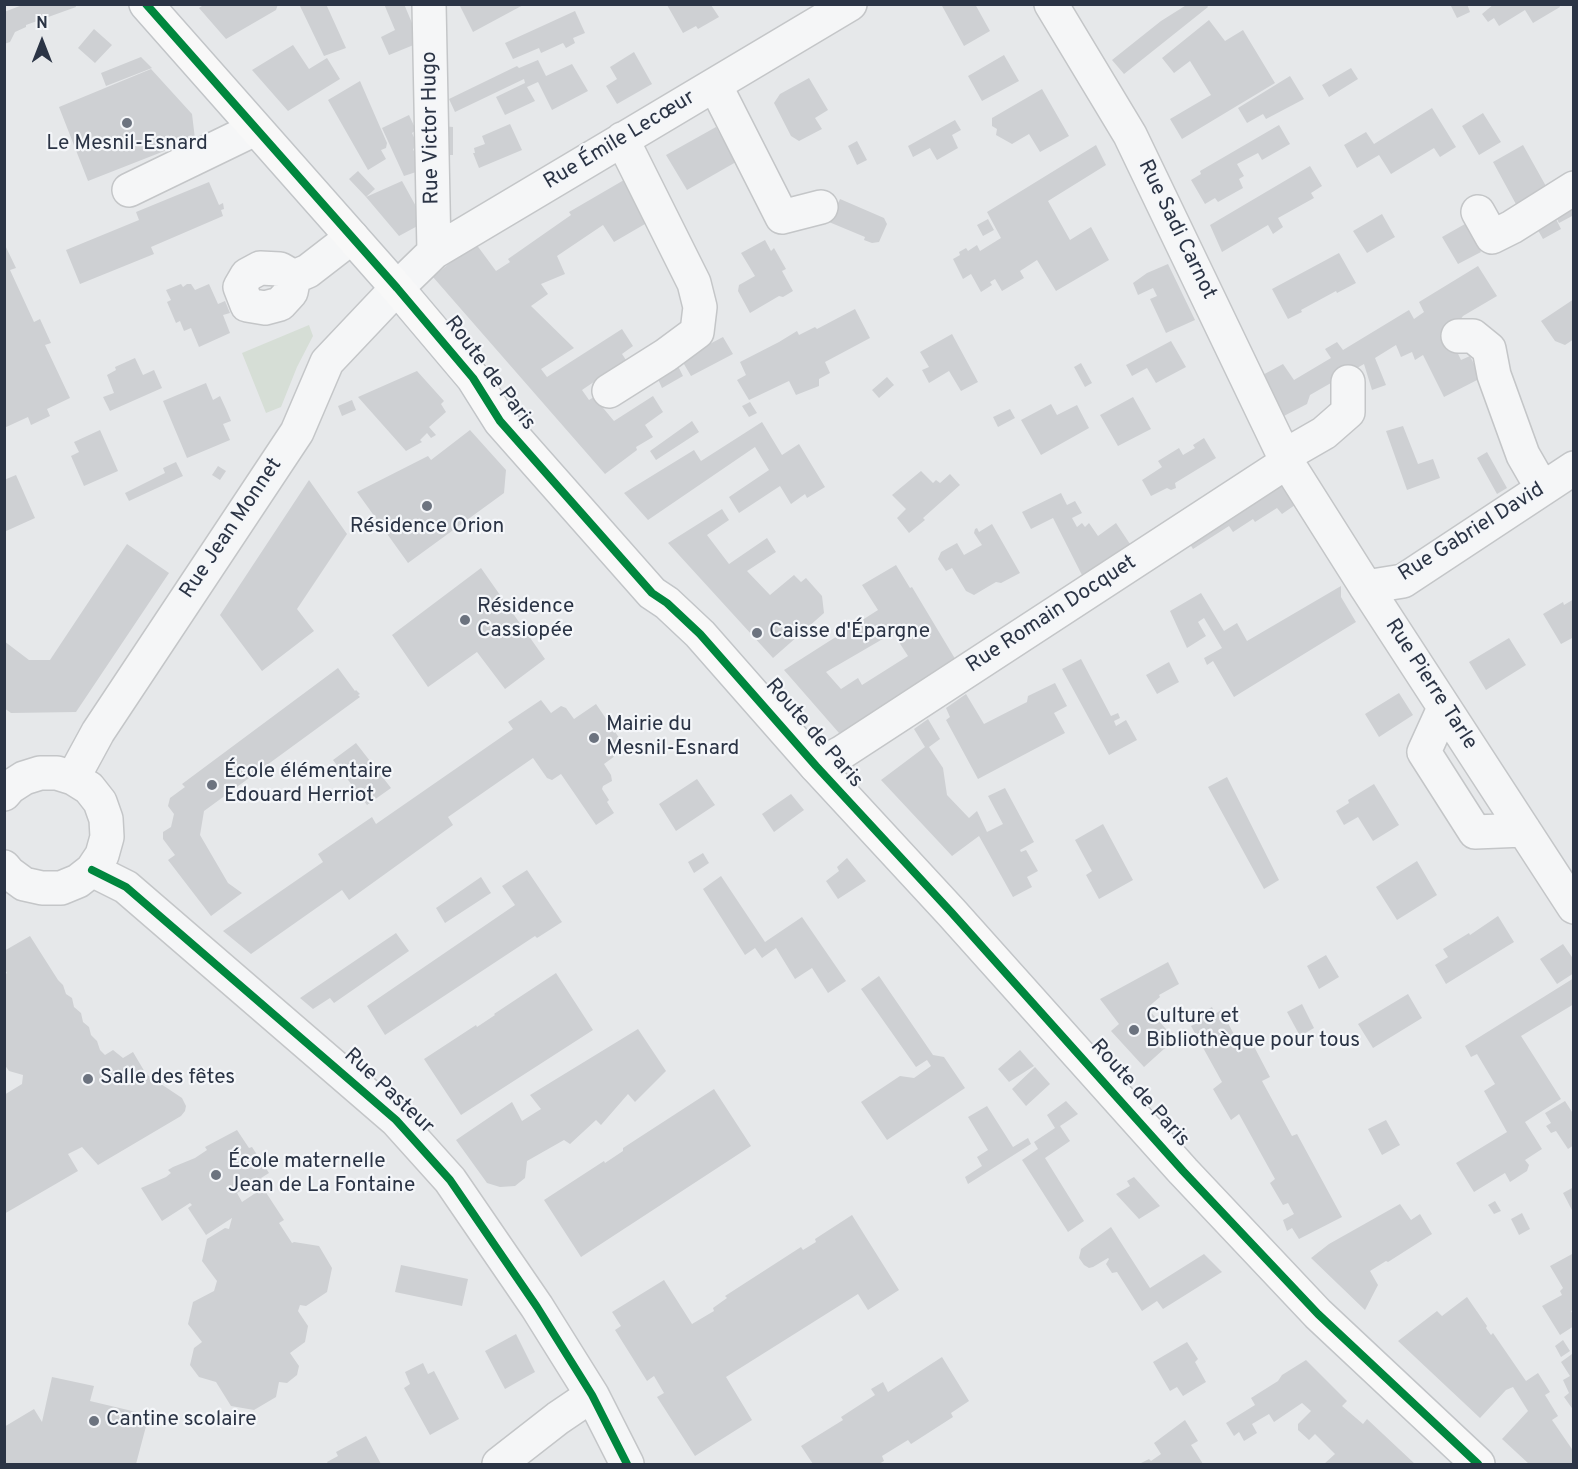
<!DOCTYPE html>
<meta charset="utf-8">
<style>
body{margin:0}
#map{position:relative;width:1578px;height:1469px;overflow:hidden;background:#e6e8ea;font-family:Overpass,sans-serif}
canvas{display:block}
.frame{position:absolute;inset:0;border:6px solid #2b3445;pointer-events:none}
.north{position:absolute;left:12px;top:12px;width:60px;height:60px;-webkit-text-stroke:4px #f4f6f9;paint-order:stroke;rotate:0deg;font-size:16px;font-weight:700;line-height:24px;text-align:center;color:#2b3445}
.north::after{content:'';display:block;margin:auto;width:21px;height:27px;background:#2b3445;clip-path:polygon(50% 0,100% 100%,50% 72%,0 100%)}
</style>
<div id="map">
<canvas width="1578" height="1469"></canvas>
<div class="frame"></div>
<div class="north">N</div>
</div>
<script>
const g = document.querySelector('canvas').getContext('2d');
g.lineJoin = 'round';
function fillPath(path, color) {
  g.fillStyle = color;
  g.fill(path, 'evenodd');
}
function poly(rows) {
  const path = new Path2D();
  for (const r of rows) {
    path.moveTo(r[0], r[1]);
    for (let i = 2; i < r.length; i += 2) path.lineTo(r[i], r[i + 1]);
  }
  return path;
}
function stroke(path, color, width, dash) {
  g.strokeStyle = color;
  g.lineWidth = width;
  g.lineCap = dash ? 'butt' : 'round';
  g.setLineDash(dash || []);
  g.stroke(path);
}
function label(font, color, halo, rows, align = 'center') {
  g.font = font + ' Overpass,sans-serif';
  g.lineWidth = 4.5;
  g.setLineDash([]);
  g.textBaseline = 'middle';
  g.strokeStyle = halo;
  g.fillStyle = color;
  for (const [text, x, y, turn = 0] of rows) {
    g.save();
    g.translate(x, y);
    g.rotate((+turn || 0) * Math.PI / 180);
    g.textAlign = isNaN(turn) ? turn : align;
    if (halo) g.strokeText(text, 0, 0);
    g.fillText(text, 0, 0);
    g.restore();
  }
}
fillPath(poly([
 [309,325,313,336,297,367,281,407,266,413,242,353]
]), '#d6ded6');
fillPath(poly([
 [25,4,75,4,76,7,26,25,26,27,15,32,10,42,4,44,4,12],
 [205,4,278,4,276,10,226,39,199,8],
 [299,4,326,4,346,48,324,56],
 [384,4,404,4,417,35,416,44,389,55,381,37,395,30],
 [459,4,525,4,473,32],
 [941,4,975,4,990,31,964,46],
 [1188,4,1206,4,1208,7,1124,74,1112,60,1161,21],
 [1450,4,1467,4,1470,12,1457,18],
 [1494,4,1559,4,1560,7,1533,23,1525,10,1499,26,1494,18,1488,22,1482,14],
 [667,5,711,5,719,17,698,29,696,26,683,33],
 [575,11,585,33,573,38,575,43,566,48,563,43,541,53,539,48,513,59,505,43],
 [1209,20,1225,41,1243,30,1275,83,1182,139,1170,119,1211,95,1190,61,1174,73,1162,58],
 [94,29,112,45,95,63,78,48],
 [293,45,309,69,327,58,340,79,288,111,252,70],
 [634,52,652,84,617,104,606,86,617,79,610,67],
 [1004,55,1019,81,982,101,968,76],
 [141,57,152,68,106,86,101,73],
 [538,60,546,76,572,64,588,91,552,110,538,82,527,87,535,101,505,115,496,97,525,83,524,79,455,112,449,99,517,66,519,68],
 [1351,68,1358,79,1329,97,1322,85],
 [151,69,192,114,195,139,88,181,59,107],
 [1290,76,1304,99,1266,119,1263,114,1247,123,1238,108],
 [809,78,828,110,815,118,822,129,799,141,791,136,774,103,780,94],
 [360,81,387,143,386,148,381,150,386,159,368,170,328,100],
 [1042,89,1069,136,1040,152,1029,134,1012,144,996,135,997,129,992,126,992,118],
 [1432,108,1456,147,1440,157,1434,148,1391,174,1379,155,1357,168,1344,145,1366,132,1374,144],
 [1483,113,1501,142,1479,155,1462,126],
 [409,115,416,130,412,133,418,146,413,149,422,170,404,176,382,128],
 [955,120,961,130,952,135,958,148,937,160,930,148,913,157,908,146],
 [510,124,522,150,479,168,473,153,475,153,474,148,485,144,482,136],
 [1279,125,1290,144,1262,160,1258,153,1237,164,1244,176,1239,179,1243,188,1218,202,1215,198,1205,204,1191,180,1201,174,1200,171],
 [441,126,453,127,453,155,442,155],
 [716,127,736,162,687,190,666,155],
 [857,141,867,160,857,165,848,146],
 [1096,145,1106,165,1048,201,1070,240,1091,227,1109,260,1056,291,1037,260,1020,271,1024,278,1002,291,995,279,990,282,992,285,981,292,971,274,963,279,953,259,960,255,959,252,966,248,968,251,977,245,980,251,1001,238,987,212],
 [1523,145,1547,188,1517,206,1493,162],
 [1310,166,1322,186,1311,193,1314,198,1278,218,1283,227,1273,234,1268,225,1222,252,1210,225],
 [358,171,375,189,366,197,349,179],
 [636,173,657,217,614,242,603,225,557,256,565,274,541,284,548,294,531,306,574,348,541,369,547,377,622,329,633,346,622,354,626,360,582,390,589,400,594,397,614,421,653,396,663,412,645,425,653,437,636,447,637,450,605,474,433,277,464,251,476,244,496,271,510,262,508,259,571,215,569,212],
 [402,181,418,210,423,223,399,236,366,197],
 [209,182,219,205,223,203,224,209,221,210,223,216,151,247,154,254,80,284,66,250,139,220,136,212],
 [840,199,884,218,887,224,879,242,872,243,864,240,865,237,829,222],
 [1574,203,1574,215,1559,223,1554,213],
 [1382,214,1395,237,1367,253,1353,231],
 [1554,215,1561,229,1543,239,1535,225],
 [988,219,994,230,983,236,977,225],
 [1465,224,1481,252,1458,264,1442,237],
 [765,240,771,251,774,248,786,269,782,271,793,291,783,297,779,296,750,313,738,291,739,285,755,276,741,253],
 [4,243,16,268,10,270,34,322,40,319,51,343,45,345,70,398,47,409,50,416,31,425,28,417,4,428],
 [1339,253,1356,283,1337,293,1336,291,1301,310,1302,312,1288,319,1272,289],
 [1168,264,1195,320,1166,333,1150,299,1157,296,1153,288,1138,295,1133,283,1147,273],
 [1478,266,1497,296,1463,316,1449,335,1461,360,1470,356,1481,378,1444,397,1423,355,1415,360,1412,352,1401,357,1396,345,1375,358,1386,385,1372,390,1364,364,1310,395,1307,404,1280,418,1259,377,1283,364,1294,380,1331,358,1325,349,1337,342,1343,350,1409,310,1414,319,1424,312,1419,302],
 [181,284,183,287,187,284,191,284,195,290,209,284,218,304,225,301,230,313,223,315,230,333,199,347,191,328,184,331,180,321,176,323,167,302,171,300,166,290],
 [1574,299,1574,339,1565,345,1555,341,1541,321],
 [855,309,870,338,825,362,830,373,819,379,819,386,796,395,789,381,749,400,737,380,746,375,740,362,779,342,797,331,799,335,815,327,817,329],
 [952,334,978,382,961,391,949,371,929,383,922,370,929,367,920,352],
 [723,337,733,354,691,376,681,359],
 [1171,341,1186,367,1156,383,1147,368,1132,376,1126,365],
 [135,358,143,375,154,370,162,388,110,411,103,397,114,393,107,375,116,370,115,367],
 [1081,363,1092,383,1085,387,1074,367],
 [678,366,683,376,662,388,657,377],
 [417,371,444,401,441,404,446,412,429,427,436,435,431,438,427,433,420,440,422,442,406,451,358,397],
 [887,377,894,385,879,398,872,390],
 [206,383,213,400,220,396,226,409,231,421,223,424,230,440,187,458,163,401],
 [1133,397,1151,429,1118,446,1100,415],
 [352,400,356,410,342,416,338,406],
 [750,402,757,413,749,417,742,406],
 [1051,404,1057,415,1077,405,1089,428,1041,455,1021,420],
 [1010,409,1015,418,998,427,993,417],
 [692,421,699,432,656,460,650,451],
 [762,422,782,455,799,444,825,487,807,498,805,494,791,504,780,486,739,513,729,497,769,470,755,447,648,520,624,493,694,450,701,461],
 [1403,426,1418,464,1433,459,1440,478,1407,490,1386,431],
 [100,430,118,471,84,486,71,456,79,452,74,442],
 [470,430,506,470,504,493,408,563,357,492,428,456,431,460],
 [1204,438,1216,458,1175,483,1176,488,1171,490,1167,488,1151,496,1142,480,1162,467,1158,461,1179,448,1183,455,1195,448,1193,445],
 [1487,452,1507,488,1497,494,1477,458],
 [176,462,183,476,129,501,125,493,165,473,163,468],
 [218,466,226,471,220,480,212,475],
 [921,471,933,483,936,480,940,483,950,474,960,485,923,518,925,520,909,533,897,518,906,509,892,495],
 [16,475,35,518,4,532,4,480],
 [309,480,347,534,297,609,314,631,262,671,220,615],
 [1276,483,1284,485,1295,505,1282,514,1277,508,1255,522,1253,519,1233,532,1229,526,1193,549,1188,541],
 [1061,493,1067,505,1075,501,1082,513,1072,518,1077,527,1082,523,1085,527,1089,523,1098,536,1116,523,1130,544,1085,581,1053,518,1031,529,1022,512],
 [722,509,729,520,707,535,729,564,767,538,776,552,747,571,770,595,794,575,801,582,806,578,822,596,824,613,773,658,668,543],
 [992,524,1020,573,1001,583,996,582,974,595,966,591,952,568,946,571,938,559,941,552,957,543,964,555,982,545,974,533,975,529,977,528,979,532],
 [127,544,169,573,76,712,11,713,4,708,4,641,29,660,50,660],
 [896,565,910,588,912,587,957,662,853,729,839,733,784,670,878,610,862,585],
 [893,633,908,656,862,685,858,678,841,689,826,672],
 [481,568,545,659,505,689,477,652,428,687,392,635],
 [1341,586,1341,597,1356,622,1234,697,1213,661,1207,665,1204,658,1222,648,1204,618,1198,622,1206,636,1187,648,1170,611,1201,593,1224,631,1237,623,1247,641],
 [1574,599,1574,637,1561,644,1543,614,1563,602,1564,605],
 [1509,638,1526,665,1486,690,1469,662],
 [1081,659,1111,716,1118,713,1120,718,1114,721,1116,726,1126,720,1137,740,1109,755,1062,669],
 [1169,662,1179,682,1157,694,1146,675],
 [338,668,355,691,356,690,360,694,358,695,360,697,204,811,200,835,228,883,242,893,211,916,168,860,175,855,163,839,163,832,171,827,174,814,168,806,170,798,185,787,182,784],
 [1055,683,1067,706,1054,713,1065,733,978,779,946,720,950,717,946,708,966,694,984,724,1027,702,1028,696],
 [1399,693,1413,715,1379,737,1365,714],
 [541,700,551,713,561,706,566,708,574,719,596,704,626,748,604,764,611,775,612,781,603,786,602,789,609,800,607,802,614,813,596,825,561,774,552,780,547,778,533,758,448,817,453,825,349,900,342,890,251,954,223,931,323,862,318,854,372,817,376,824,513,729,508,722],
 [928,719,940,739,929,747,943,768,947,795,969,818,977,811,987,832,1003,824,988,796,1005,788,1034,842,1020,850,1021,852,1026,850,1038,871,1027,877,1032,887,1013,897,979,836,952,856,881,780,925,747,914,729],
 [356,743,391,788,367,805,333,760],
 [1227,777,1279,880,1264,889,1208,787],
 [697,779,715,805,676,831,659,804],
 [1374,784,1399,825,1373,841,1358,817,1344,825,1336,811,1349,803,1348,800],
 [791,794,804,810,774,832,762,814],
 [1103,824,1133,880,1099,899,1086,875,1092,871,1075,840],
 [703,853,709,863,694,873,688,862],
 [847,858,866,881,838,899,826,881,839,871,837,867],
 [1417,861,1437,895,1397,920,1376,887],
 [527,870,562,922,537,938,535,936,385,1035,367,1006,515,905,502,886],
 [721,876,765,942,802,917,846,981,828,993,812,968,795,979,776,948,762,958,755,948,745,955,703,889],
 [481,877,491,893,445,923,436,908],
 [1498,916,1514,942,1446,984,1435,965,1448,957,1443,949,1469,933,1470,935],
 [396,933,409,951,334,1003,330,998,313,1009,300,998],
 [30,936,58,980,63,985,66,994,72,998,74,1007,81,1013,83,1022,89,1027,91,1035,97,1041,100,1050,105,1055,113,1050,123,1058,133,1052,146,1074,182,1098,186,1106,185,1111,181,1116,98,1165,82,1147,68,1154,78,1171,4,1214,4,1095,22,1084,23,1075,9,1071,4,1064,4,975,7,973,4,968,4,951],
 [1563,944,1574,960,1574,973,1557,984,1540,959],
 [1326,955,1339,977,1319,989,1307,966],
 [1168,962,1179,984,1159,995,1160,997,1147,1008,1175,1039,1144,1067,1111,1031,1119,1024,1100,999],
 [556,973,593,1030,461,1115,424,1059,476,1025,477,1027,495,1015,494,1014],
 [879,976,933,1055,944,1057,965,1088,887,1140,861,1102,900,1076,914,1078,931,1066,927,1060,916,1067,861,989],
 [1574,978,1574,1004,1521,1036,1561,1099,1525,1122,1542,1149,1525,1160,1529,1165,1527,1171,1510,1182,1505,1173,1474,1192,1456,1163,1507,1132,1484,1091,1495,1084,1477,1054,1471,1057,1465,1046],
 [1408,994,1422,1018,1373,1048,1358,1024],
 [1302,1004,1314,1028,1300,1036,1287,1012],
 [1212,1007,1215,1014,1221,1010,1236,1038,1247,1033,1270,1077,1262,1081,1292,1136,1297,1134,1342,1217,1299,1239,1292,1228,1287,1231,1283,1220,1294,1214,1288,1203,1283,1205,1270,1183,1275,1179,1239,1114,1231,1120,1213,1089,1222,1082,1191,1026,1200,1021,1197,1015],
 [638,1029,666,1071,635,1102,628,1094,601,1125,596,1120,570,1144,564,1140,527,1161,525,1178,515,1186,500,1187,487,1183,456,1140,512,1102,522,1121,541,1109,530,1095],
 [1020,1050,1034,1066,1009,1082,998,1069],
 [1035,1067,1050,1084,1026,1106,1012,1089],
 [714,1089,751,1146,581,1257,544,1200,604,1161,605,1163,623,1151,623,1148],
 [1066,1101,1078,1114,1060,1126,1070,1141,1045,1158,1084,1221,1068,1232,1022,1160,1038,1149,1034,1142,1055,1128,1047,1115],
 [1565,1101,1574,1115,1574,1145,1568,1149,1556,1131,1551,1133,1546,1126,1551,1123,1545,1113],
 [987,1106,1013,1147,1028,1138,1031,1144,968,1184,965,1177,982,1166,977,1157,988,1150,968,1117],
 [1386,1120,1400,1145,1382,1155,1368,1129],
 [237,1130,249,1148,252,1147,269,1173,237,1193,242,1202,263,1188,284,1220,279,1223,292,1243,294,1242,319,1246,332,1268,327,1292,306,1306,300,1305,298,1311,308,1326,305,1342,290,1353,299,1366,297,1375,287,1383,279,1382,276,1397,254,1410,231,1406,216,1382,199,1377,190,1365,194,1348,202,1342,188,1324,193,1302,214,1291,217,1281,202,1261,207,1239,225,1228,229,1229,232,1218,206,1235,188,1208,192,1205,190,1203,162,1221,141,1188,166,1177,171,1173,168,1170,173,1167,195,1158,207,1150,205,1147],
 [1134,1177,1160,1206,1139,1219,1116,1194,1130,1186,1127,1181],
 [1574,1187,1574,1214,1563,1193],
 [1495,1201,1501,1211,1494,1214,1488,1205],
 [1400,1204,1411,1220,1420,1214,1432,1234,1388,1262,1386,1261,1370,1271,1378,1285,1365,1310,1311,1258,1329,1244],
 [1522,1213,1530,1229,1519,1235,1511,1219],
 [852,1215,899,1290,868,1310,858,1294,726,1377,752,1420,695,1456,657,1397,664,1393,654,1376,647,1381,615,1330,621,1326,612,1312,664,1280,692,1324,714,1311,713,1308,727,1298,725,1296,801,1247,803,1250,816,1242,815,1239],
 [1111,1227,1150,1288,1204,1254,1222,1272,1163,1309,1157,1301,1142,1311,1117,1272,1112,1273,1106,1264,1109,1259,1108,1258,1093,1267,1089,1268,1084,1265,1079,1258,1081,1249],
 [1574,1253,1574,1310,1571,1311,1574,1316,1574,1326,1560,1335,1542,1306,1562,1295,1560,1291,1563,1288,1550,1266],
 [401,1265,468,1279,462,1306,395,1292],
 [1467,1297,1487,1326,1486,1328,1491,1335,1493,1333,1526,1381,1538,1373,1550,1392,1545,1395,1558,1416,1552,1420,1574,1452,1574,1464,1529,1464,1502,1439,1528,1411,1513,1387,1506,1390,1480,1418,1398,1341,1437,1311,1442,1316],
 [516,1334,535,1372,505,1389,485,1351],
 [1563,1340,1570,1351,1561,1357,1555,1346],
 [1187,1342,1198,1359,1195,1362,1206,1382,1183,1396,1177,1387,1170,1391,1153,1362],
 [1572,1354,1574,1356,1574,1411,1564,1397,1569,1393,1563,1380,1570,1376,1561,1362],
 [942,1357,969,1401,951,1413,953,1417,911,1444,908,1440,882,1456,884,1461,879,1464,813,1464,801,1446,843,1420,841,1417,875,1395,871,1389,883,1382,888,1392],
 [1306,1360,1347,1401,1342,1406,1363,1424,1367,1419,1415,1464,1324,1464,1335,1454,1315,1434,1309,1440,1298,1430,1298,1424,1311,1411,1302,1403,1274,1422,1269,1414,1252,1424,1257,1433,1244,1441,1239,1432,1234,1436,1226,1423,1255,1405,1251,1398,1278,1381,1282,1375],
 [423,1363,428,1374,434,1371,459,1419,430,1435,404,1388,410,1384,405,1372],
 [52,1377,94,1386,90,1401,149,1415,136,1464,4,1464,4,1427,34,1409,42,1422],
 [1185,1420,1198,1441,1191,1445,1203,1464,1139,1464,1149,1459,1151,1461,1161,1454,1154,1443],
 [366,1436,381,1464,328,1464,327,1462,338,1456,336,1452]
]), '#ced0d3');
const minor = poly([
 [429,4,434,252],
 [1051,4,1130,135,1287,462,1366,587,1574,907],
 [715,85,782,217,821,207],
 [129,190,255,129],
 [1478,212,1492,237,1512,227,1574,188],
 [294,277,291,292,280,304,265,308,247,305,240,287,247,275,260,268,280,269,294,277,308,271,352,237],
 [1458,336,1473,336,1489,349,1494,375,1523,455,1542,488],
 [609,391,666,355,697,332,700,307,694,283,622,139],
 [1284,456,1324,433,1348,412,1348,382],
 [1366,587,1403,581,1574,468],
 [1444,708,1424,752,1475,832,1524,830],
 [816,766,841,753,1287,462],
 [73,778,98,732,297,432,327,362,397,288,434,252,850,4],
 [4,794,10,787,24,778,40,773,57,773,73,778,89,788,100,802,106,819,107,837,102,855,92,870,78,881,61,888,42,888,24,884,9,873,4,867],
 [92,870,126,887,396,1120,450,1180,537,1307,592,1395,627,1464],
 [499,1464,558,1418,592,1395]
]);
const major = poly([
 [146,4,397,288,473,378,500,421,652,593,667,603,700,634,816,766,951,912,1183,1171,1318,1314,1478,1464]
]);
stroke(minor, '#c4c6c8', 36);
stroke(major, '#c2c5c8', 36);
stroke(minor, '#f5f6f7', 33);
stroke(major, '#f8f8f8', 33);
stroke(poly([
 [146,4,397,288,473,378,500,421,652,593,667,603,700,634,816,766,951,912,1183,1171,1318,1314,1478,1464],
 [92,870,126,887,396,1120,450,1180,537,1307,592,1395,627,1464]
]), '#00873e', 8);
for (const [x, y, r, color] of [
 [127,123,6,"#6c737f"],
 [427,506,6,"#6c737f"],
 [465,620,6,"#6c737f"],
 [757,633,6,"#6c737f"],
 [594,738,6,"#6c737f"],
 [212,785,6,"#6c737f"],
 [1134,1030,6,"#6c737f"],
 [88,1079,6,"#6c737f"],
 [216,1175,6,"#6c737f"],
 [94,1421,6,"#6c737f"]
]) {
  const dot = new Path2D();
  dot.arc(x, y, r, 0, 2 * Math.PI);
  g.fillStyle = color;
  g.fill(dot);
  stroke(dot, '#f4f6f9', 2);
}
label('21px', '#2b3445', '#f4f6f9', [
 ["Rue Victor Hugo",432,128,-91],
 ["Rue Émile Lecœur",620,141,-31],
 ["Rue Sadi Carnot",1176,230,64],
 ["Route de Paris",489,374,53],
 ["Rue Jean Monnet",232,529,-56],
 ["Rue Gabriel David",1472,533,-32],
 ["Rue Romain Docquet",1052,615,-33],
 ["Rue Pierre Tarle",1430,685,57],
 ["Route de Paris",813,734,49],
 ["Rue Pasteur",388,1092,43],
 ["Route de Paris",1139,1094,48]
]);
label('21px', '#2b3445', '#f4f6f9', [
 ["Le Mesnil-Esnard",127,145,"center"],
 ["Résidence Orion",427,528,"center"],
 ["Résidence",477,608],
 ["Cassiopée",477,632],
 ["Caisse d'Épargne",769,633],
 ["Mairie du",606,726],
 ["Mesnil-Esnard",606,750],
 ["École élémentaire",224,773],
 ["Edouard Herriot",224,797],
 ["Culture et",1146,1018],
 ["Bibliothèque pour tous",1146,1042],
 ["Salle des fêtes",100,1079],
 ["École maternelle",228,1163],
 ["Jean de La Fontaine",228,1187],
 ["Cantine scolaire",106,1421]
], 'left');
</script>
